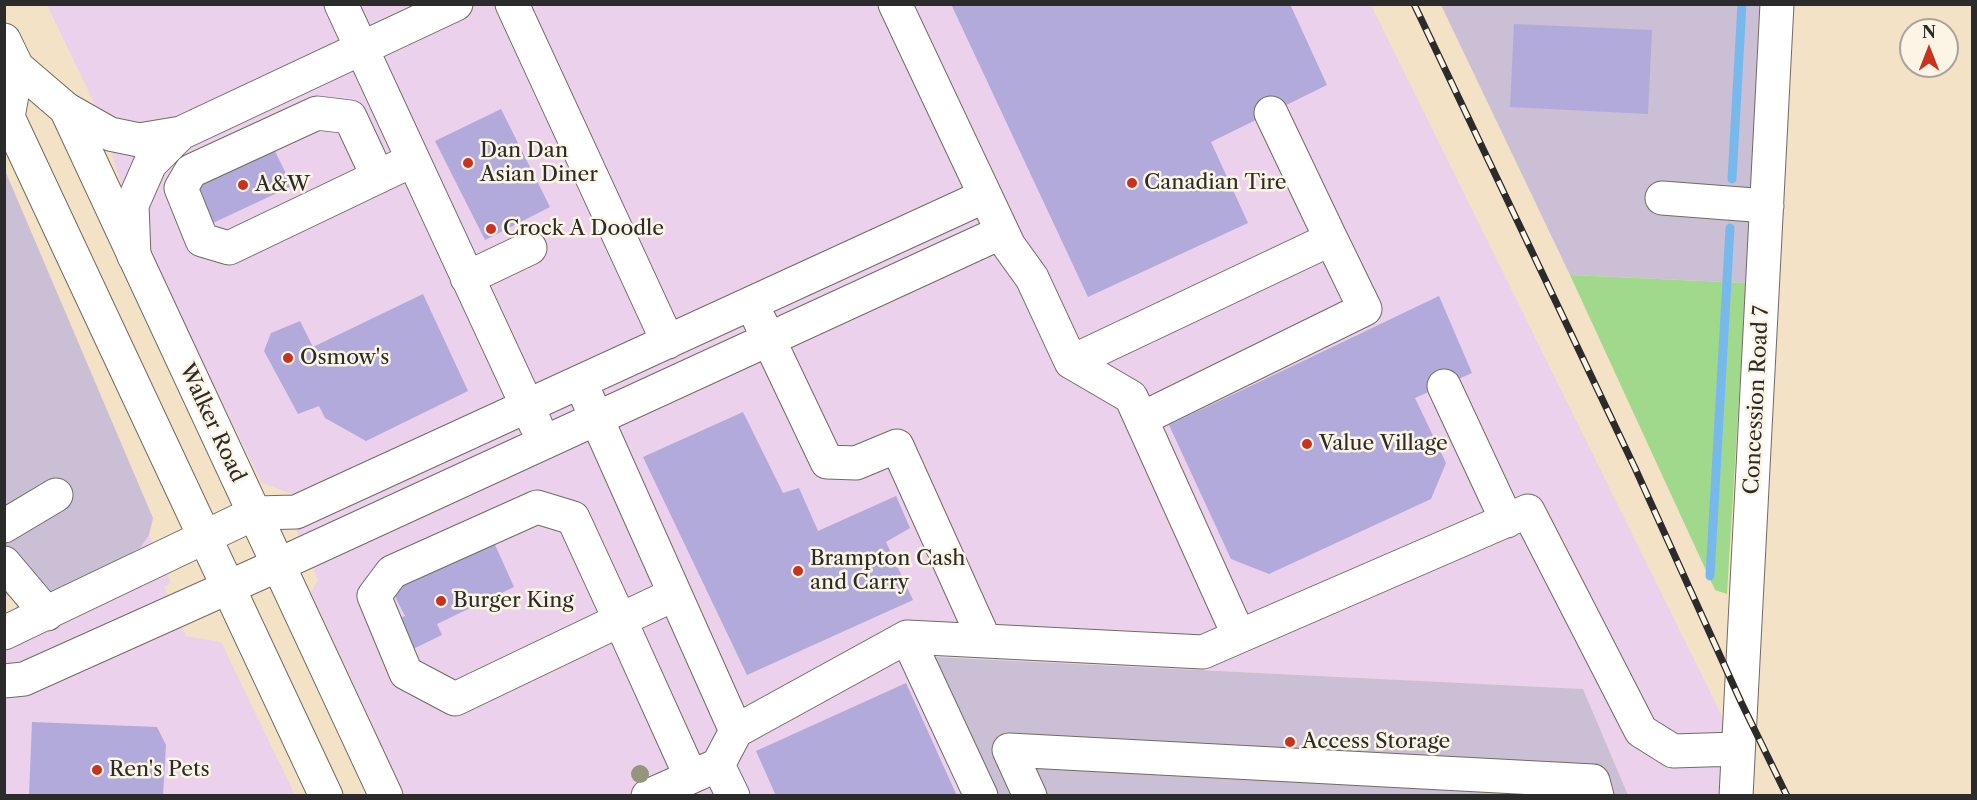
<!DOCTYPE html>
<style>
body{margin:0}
#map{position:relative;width:1977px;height:800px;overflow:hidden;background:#f4e2c7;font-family:"Libre Caslon Text",serif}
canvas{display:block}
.frame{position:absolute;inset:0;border:6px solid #2b2b2b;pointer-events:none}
.north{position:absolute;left:1899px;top:18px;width:60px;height:60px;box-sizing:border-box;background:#fcf5e5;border:2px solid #a8a49b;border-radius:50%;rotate:0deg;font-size:16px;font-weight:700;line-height:24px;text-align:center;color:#2b2b2b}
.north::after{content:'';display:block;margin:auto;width:21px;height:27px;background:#c8321e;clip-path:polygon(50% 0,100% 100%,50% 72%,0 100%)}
</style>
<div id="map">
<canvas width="1977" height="800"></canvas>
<div class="frame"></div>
<div class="north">N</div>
</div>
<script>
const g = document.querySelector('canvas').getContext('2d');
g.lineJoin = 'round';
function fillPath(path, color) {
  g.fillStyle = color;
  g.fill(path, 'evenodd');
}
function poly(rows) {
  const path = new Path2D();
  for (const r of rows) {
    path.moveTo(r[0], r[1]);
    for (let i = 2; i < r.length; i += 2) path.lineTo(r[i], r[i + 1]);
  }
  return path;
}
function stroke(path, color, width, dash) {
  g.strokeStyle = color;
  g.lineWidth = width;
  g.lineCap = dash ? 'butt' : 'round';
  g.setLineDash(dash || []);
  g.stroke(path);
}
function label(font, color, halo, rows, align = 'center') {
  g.font = font + ' "Libre Caslon Text",serif';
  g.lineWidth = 5;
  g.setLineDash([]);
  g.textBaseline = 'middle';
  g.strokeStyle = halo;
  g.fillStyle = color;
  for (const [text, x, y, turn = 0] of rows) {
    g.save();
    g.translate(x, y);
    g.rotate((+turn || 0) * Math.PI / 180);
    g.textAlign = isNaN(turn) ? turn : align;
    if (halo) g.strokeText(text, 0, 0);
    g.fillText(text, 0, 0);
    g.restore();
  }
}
fillPath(poly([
 [47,5,1371,5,1724,720,1719,795,1628,795,1583,689,935,657,998,795,405,795,311,592,318,580,296,529,304,526,292,494,262,483,135,225,96,107],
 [149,535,171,583,164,587,186,636,221,642,295,795,5,795,5,619,141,547]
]), '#ebd1eb');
fillPath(poly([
 [1441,5,1761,5,1746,283,1570,275],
 [4,168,153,518,149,535,141,547,103,570,13,615,17,606,16,599,4,594],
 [934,657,1583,689,1628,795,998,795]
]), '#cbbfd5');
fillPath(poly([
 [1570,275,1746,283,1727,594,1715,590]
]), '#a0d98b');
stroke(poly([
 [1732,179,1742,4],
 [1710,576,1730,228]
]), '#78b9ed', 9);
fillPath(poly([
 [951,4,1290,4,1327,85,1211,142,1248,223,1088,297],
 [1514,24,1652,30,1648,114,1510,107],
 [501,109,550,207,485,240,435,141],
 [273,147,292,186,213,223,194,184],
 [423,294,468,391,366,441,325,418,319,406,298,414,264,351,271,333,300,321,313,347],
 [1439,296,1472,373,1415,398,1446,463,1431,499,1269,574,1231,559,1169,425],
 [743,412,783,493,799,488,818,531,896,496,910,528,886,542,913,600,747,675,643,457],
 [492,538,514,587,437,624,442,635,411,650,398,619,405,616,389,585],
 [906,683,957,796,776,796,756,751],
 [32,722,157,727,166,745,163,796,29,796]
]), '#b2aada');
const minor = poly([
 [341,4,536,425],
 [512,4,668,342],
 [895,4,1009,246,1032,278,1071,362,1131,397,1239,636],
 [66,109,110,134,139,140,181,133,456,4],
 [378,177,350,117,317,113,191,171,181,188,202,240,229,248,413,160],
 [1662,198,1767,206],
 [134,256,132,205,150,164,181,133],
 [467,278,530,248],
 [759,319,827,462,856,463,897,446,984,639],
 [1071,362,1331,239,1271,113],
 [1444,386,1507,521],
 [587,397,736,731],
 [1141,419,1365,309,1331,239],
 [4,526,56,495],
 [4,563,47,614],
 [675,594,620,620,455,699,406,673,374,596,392,572,537,507,573,518,620,620,691,777],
 [4,633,255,513,296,512,985,196],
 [907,637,981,796],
 [4,681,24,679,278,565,1002,232],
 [718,765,733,796],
 [648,796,718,765,736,731,907,637,1203,652,1528,511,1641,731,1673,751,1738,749],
 [1030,796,1009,750,1593,781,1597,796],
 [1736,796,1777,4]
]);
const major = poly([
 [4,40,17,67,66,109,386,796],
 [17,67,8,117,326,796]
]);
stroke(minor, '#716b62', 35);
stroke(major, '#716b62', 35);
stroke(minor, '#fff', 33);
stroke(major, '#fff', 33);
const rail = poly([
 [1414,4,1635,468,1741,702,1787,796]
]);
stroke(rail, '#2b2b2b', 7);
stroke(rail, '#fcf5e5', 4.5, [14]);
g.fillStyle = '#95957e';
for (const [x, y] of [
 [640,774]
]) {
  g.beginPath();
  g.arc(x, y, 9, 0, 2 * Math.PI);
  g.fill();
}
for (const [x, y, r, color] of [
 [468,163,6,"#c8321e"],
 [1132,183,6,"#c8321e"],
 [243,185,6,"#c8321e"],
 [491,229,6,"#c8321e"],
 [288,358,6,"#c8321e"],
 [1307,444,6,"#c8321e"],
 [798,571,6,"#c8321e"],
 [441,601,6,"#c8321e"],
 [1290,742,6,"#c8321e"],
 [97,770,6,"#c8321e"]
]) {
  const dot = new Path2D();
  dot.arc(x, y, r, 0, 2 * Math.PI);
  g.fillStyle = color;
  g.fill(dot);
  stroke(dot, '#fcf5e5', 2);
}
label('21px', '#2b2b2b', '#fcf5e5', [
 ["Dan Dan",480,151],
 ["Asian Diner",480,175],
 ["Canadian Tire",1144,183],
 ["A&W",255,185],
 ["Crock A Doodle",503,229],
 ["Osmow's",300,358],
 ["Value Village",1319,444],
 ["Brampton Cash",810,559],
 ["and Carry",810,583],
 ["Burger King",453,601],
 ["Access Storage",1302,742],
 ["Ren's Pets",109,770]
], 'left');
label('21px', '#2b2b2b', '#fcf5e5', [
 ["Concession Road 7",1757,400,-87],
 ["Walker Road",212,423,65]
]);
</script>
